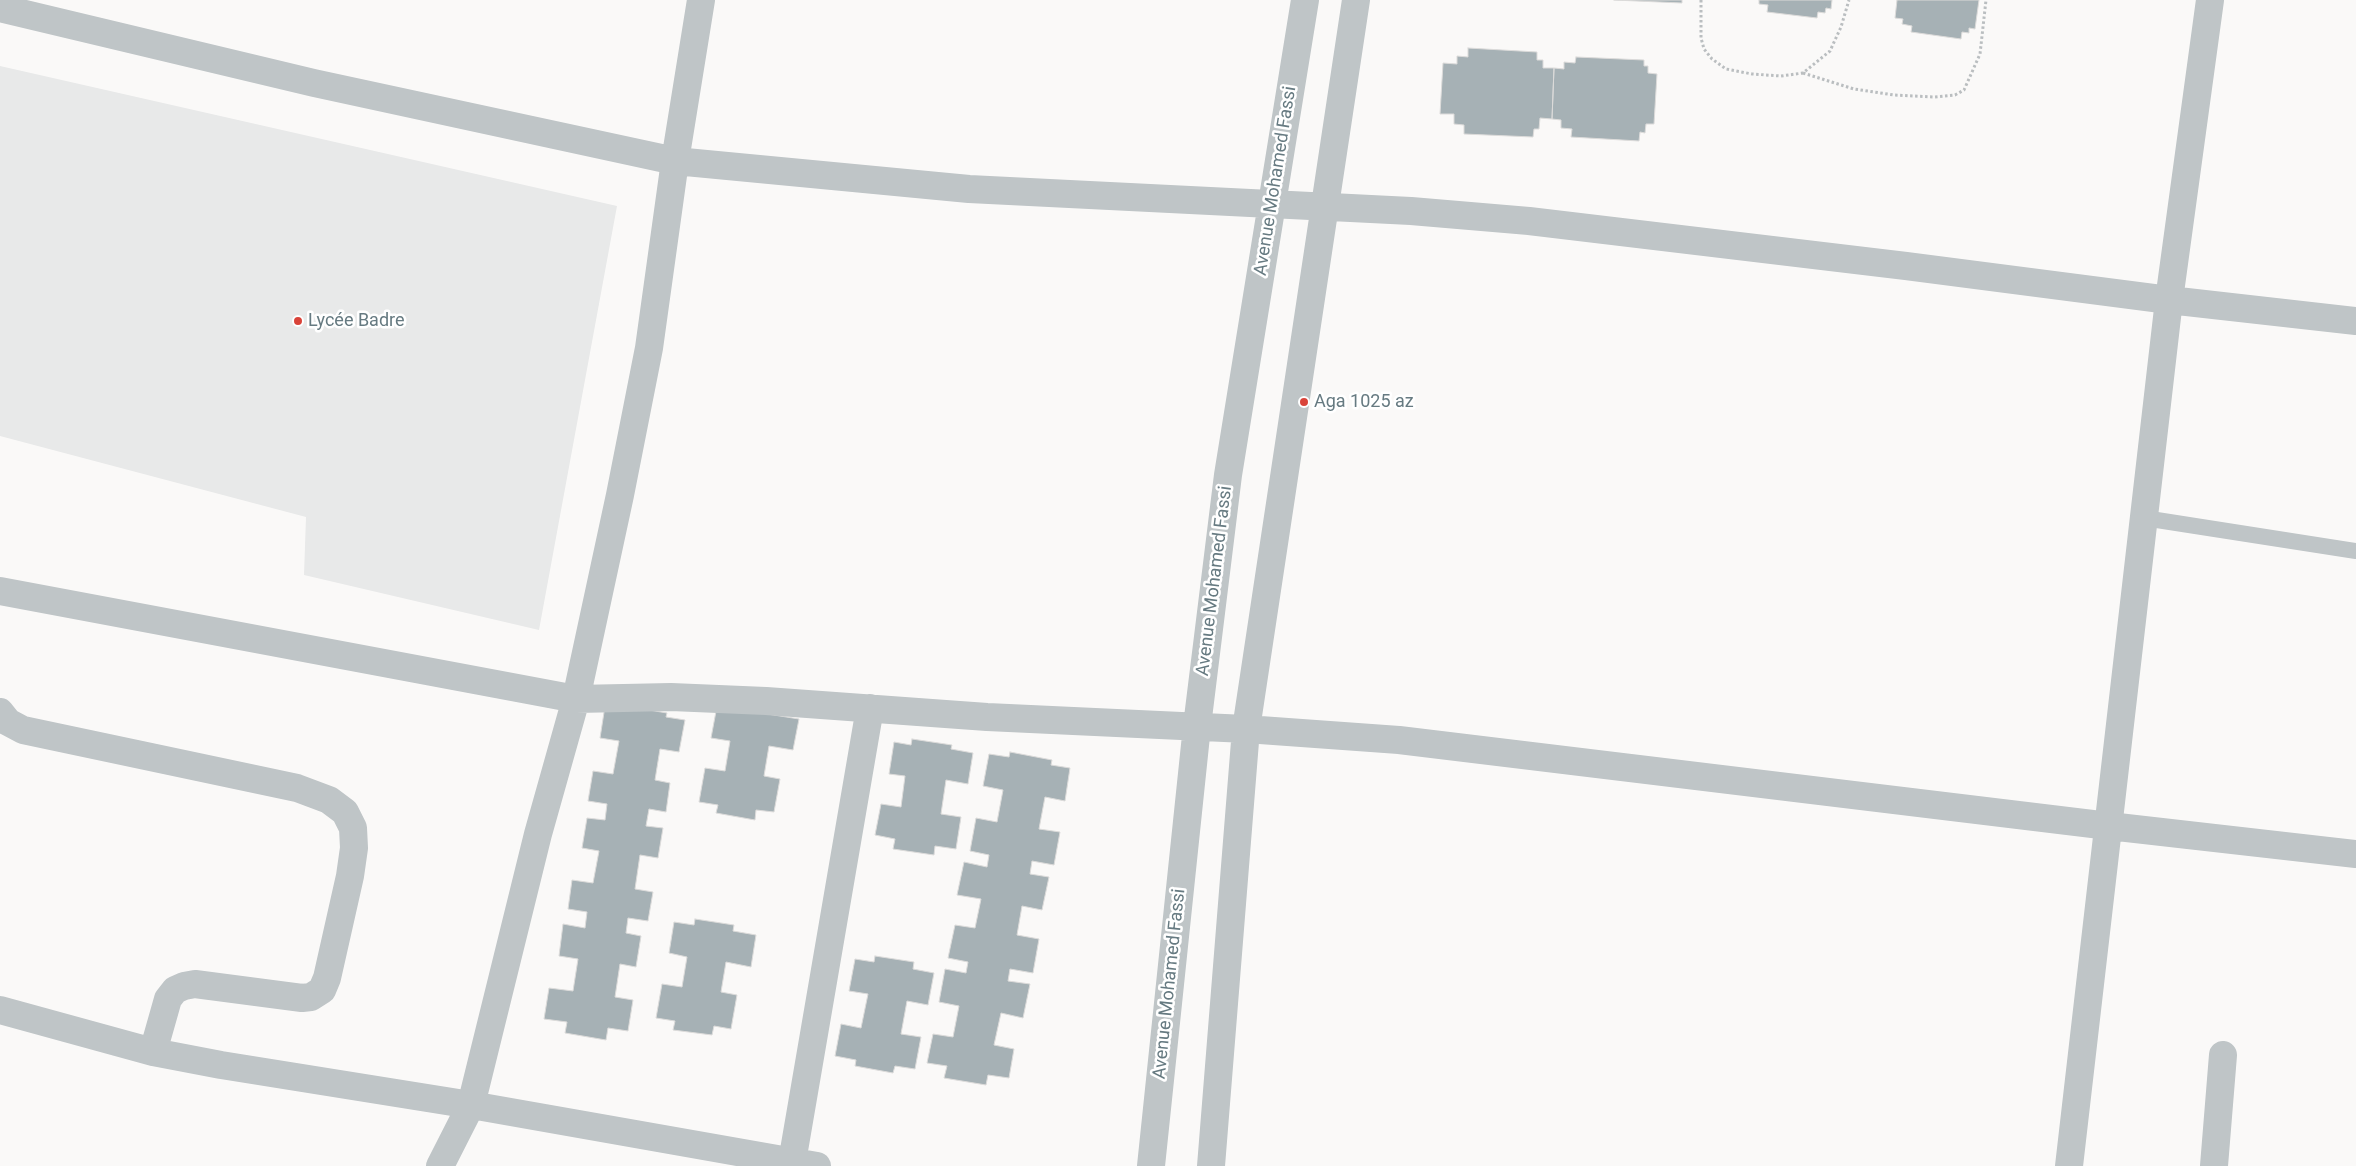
<!DOCTYPE html>
<meta charset="utf-8">
<style>
body{margin:0}
canvas{display:block;background:#faf9f8}
</style>
<canvas width="2356" height="1166"></canvas>
<script>
const g = document.querySelector('canvas').getContext('2d');
g.lineJoin = 'round';
function fillPath(path, color) {
  g.fillStyle = color;
  g.fill(path, 'evenodd');
}
function poly(rows) {
  const path = new Path2D();
  for (const r of rows) {
    path.moveTo(r[0], r[1]);
    for (let i = 2; i < r.length; i += 2) path.lineTo(r[i], r[i + 1]);
  }
  return path;
}
function stroke(path, color, width, dash) {
  g.strokeStyle = color;
  g.lineWidth = width;
  g.lineCap = dash ? 'butt' : 'round';
  g.setLineDash(dash || []);
  g.stroke(path);
}
function label(font, color, halo, rows, align = 'center') {
  g.font = font + ' Roboto,sans-serif';
  g.lineWidth = 5;
  g.setLineDash([]);
  g.textBaseline = 'middle';
  g.strokeStyle = halo;
  g.fillStyle = color;
  for (const [text, x, y, turn = 0] of rows) {
    g.save();
    g.translate(x, y);
    g.rotate((+turn || 0) * Math.PI / 180);
    g.textAlign = isNaN(turn) ? turn : align;
    if (halo) g.strokeText(text, 0, 0);
    g.fillText(text, 0, 0);
    g.restore();
  }
}
fillPath(poly([
 [0,66,617,206,539,630,304,575,306,517,0,436]
]), '#e8e9e9');
const building = poly([
 [1614,0,1682,0,1682,3,1614,0],
 [1759,0,1832,0,1831,9,1826,8,1825,13,1818,12,1817,18,1767,12,1768,5,1759,4,1759,0],
 [1897,0,1979,0,1975,29,1969,28,1969,33,1962,32,1961,39,1911,32,1912,26,1902,24,1903,19,1895,18,1897,0],
 [1468,48,1537,52,1537,60,1543,60,1543,68,1554,68,1552,119,1540,118,1539,129,1534,129,1533,137,1464,134,1464,125,1454,124,1454,114,1440,114,1443,63,1457,64,1457,56,1468,57,1468,48],
 [1576,57,1644,60,1644,66,1648,66,1648,73,1657,74,1654,124,1646,124,1645,133,1640,132,1639,141,1571,137,1572,129,1561,128,1561,120,1552,119,1554,68,1564,69,1564,62,1575,63,1576,57],
 [605,706,625,706,667,713,666,717,685,720,679,752,660,749,655,780,670,783,666,812,649,809,646,826,663,828,658,858,640,855,635,889,653,892,648,921,628,918,626,933,641,936,636,967,620,964,615,997,633,1000,628,1031,608,1028,606,1040,565,1033,567,1022,544,1019,549,988,573,991,578,959,559,956,563,924,585,928,587,912,568,909,572,880,593,883,599,851,582,848,587,818,605,820,607,804,588,801,593,771,613,774,619,741,600,738,605,706],
 [717,706,799,719,793,750,769,746,764,776,780,779,774,812,756,810,755,820,716,813,718,805,699,802,705,768,725,771,730,741,711,738,717,706],
 [912,739,952,745,951,749,973,753,968,784,946,780,941,814,961,817,956,849,935,846,934,855,893,849,895,839,875,835,881,804,901,807,905,776,889,774,894,742,911,745,912,739],
 [1010,752,1052,760,1051,765,1070,768,1065,801,1045,797,1039,829,1060,832,1054,865,1032,861,1030,874,1049,877,1042,910,1022,906,1017,935,1039,939,1033,973,1010,969,1008,981,1030,984,1023,1018,1001,1013,994,1045,1014,1049,1009,1078,988,1075,986,1085,944,1078,947,1066,927,1063,933,1034,953,1037,959,1006,939,1002,945,969,966,973,968,962,948,958,955,925,975,928,981,899,957,895,964,862,987,867,989,855,970,851,976,818,997,822,1003,790,983,786,989,754,1009,757,1010,752],
 [695,919,734,925,733,931,756,935,751,967,726,962,721,992,737,995,731,1029,714,1026,712,1035,673,1030,675,1021,656,1018,662,984,682,987,687,957,669,953,674,922,694,925,695,919],
 [875,956,914,962,913,969,934,973,928,1005,907,1001,901,1034,921,1037,915,1069,895,1066,893,1073,855,1066,856,1060,835,1056,841,1024,861,1028,868,994,849,991,855,959,874,962,875,956]
]);
fillPath(building, '#a6b1b5');
stroke(building, '#dcdbda', 1);
stroke(poly([
 [1701,0,1701,38,1704,49,1712,59,1726,69,1752,74,1781,76,1803,73,1830,51,1841,27,1849,0],
 [1803,73,1854,89,1894,95,1935,97,1955,95,1964,90,1980,54,1986,0]
]), '#babec0', 3, [2.5, 2.5]);
stroke(poly([
 [2144,518,2356,551]
]), '#bfc5c7', 16);
stroke(poly([
 [0,8,314,83,675,161,969,189,1411,211,1529,221,1906,266,2169,300,2356,321],
 [0,591,576,699,671,697,766,701,987,717,1246,729,1399,740,2109,826,2356,854],
 [0,712,8,722,23,730,297,788,329,800,345,812,353,828,354,848,350,876,327,978,322,990,311,997,302,998,195,984,184,986,175,990,168,999,153,1052],
 [0,1010,153,1052,221,1065,471,1105,817,1166],
 [792,1162,870,708],
 [440,1166,471,1105,538,834,576,699,620,495,649,348,675,161,701,0],
 [1151,1166,1197,726,1228,475,1305,0],
 [1211,1166,1246,729,1356,0],
 [2069,1166,2169,300,2210,0],
 [2214,1166,2223,1055]
]), '#bfc5c7', 28);
for (const [x, y, r, color] of [
 [298,321,5,"#d94339"],
 [1304,402,5,"#d94339"]
]) {
  const dot = new Path2D();
  dot.arc(x, y, r, 0, 2 * Math.PI);
  g.fillStyle = color;
  g.fill(dot);
  stroke(dot, '#fff', 2);
}
label('18px', '#667a81', '#fff', [
 ["Avenue Mohamed Fassi",1276,181,-81],
 ["Avenue Mohamed Fassi",1215,581,-83],
 ["Avenue Mohamed Fassi",1170,984,-84]
]);
label('18px', '#667a81', '#fff', [
 ["Lycée Badre",308,321],
 ["Aga 1025 az",1314,402]
], 'left');
</script>
